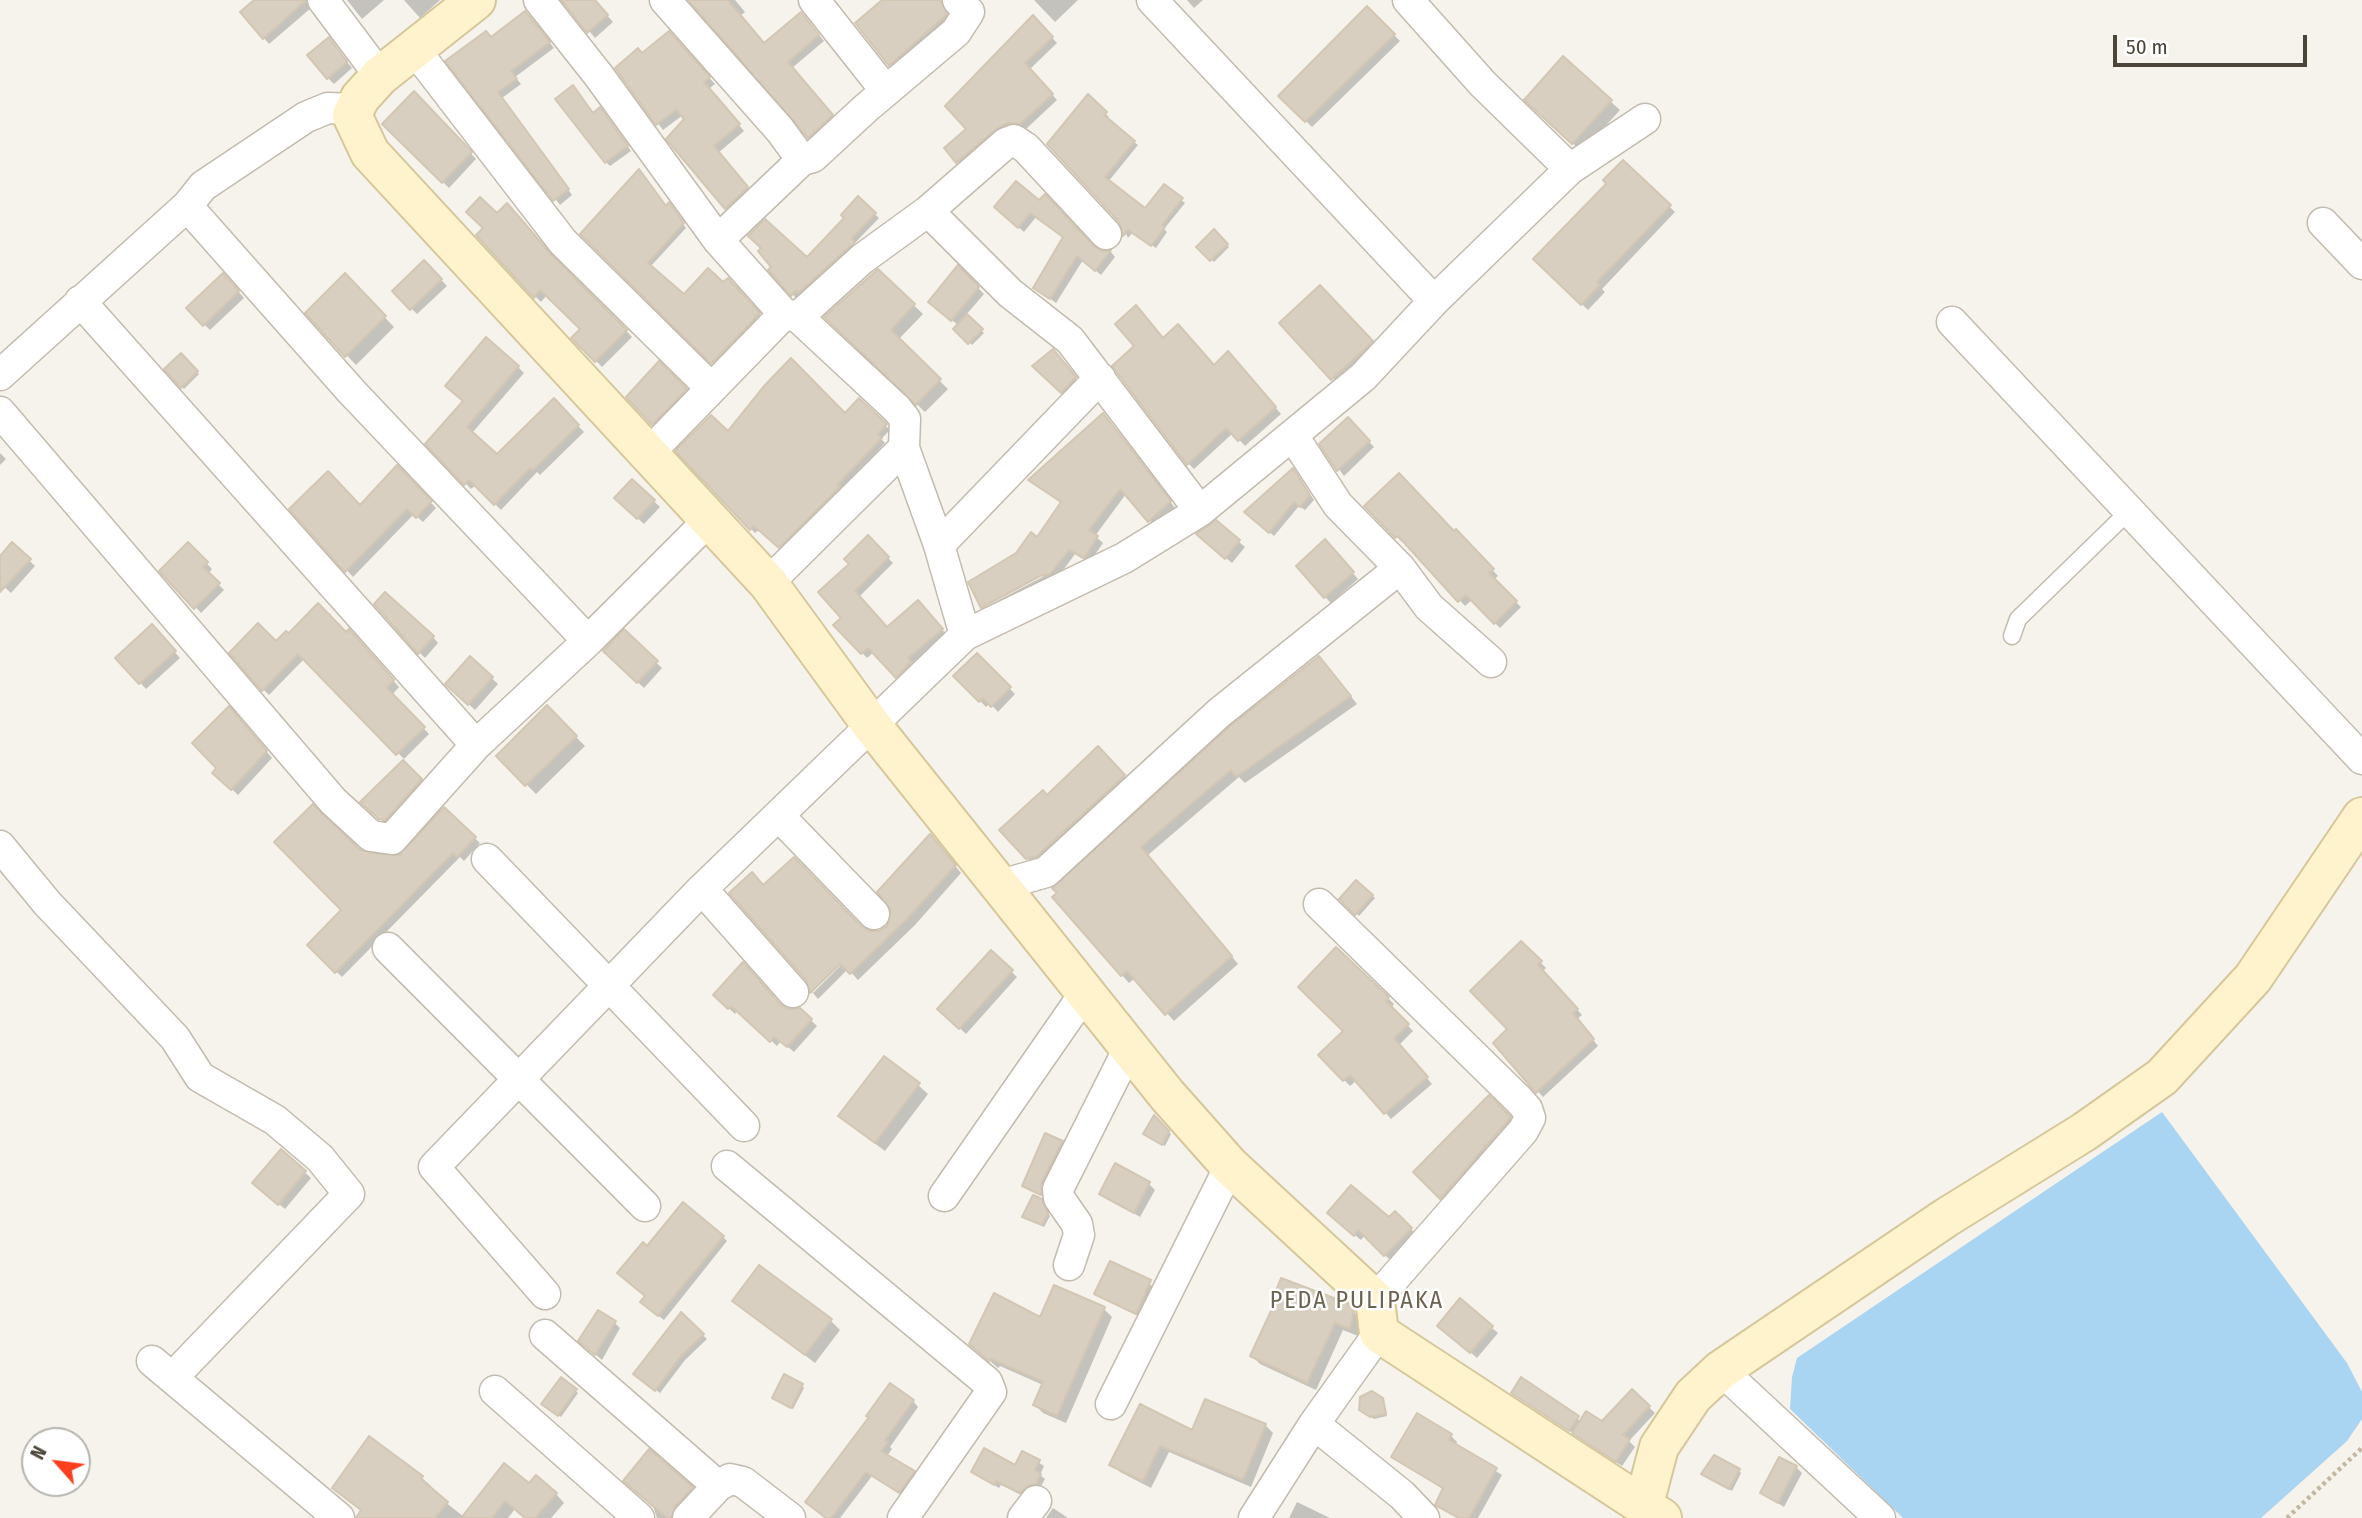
<!DOCTYPE html>
<style>
body{margin:0}
#map{position:relative;width:2362px;height:1518px;overflow:hidden;background:#f6f3ec;font-family:"Fira Sans Condensed",sans-serif}
canvas{display:block}
.north{position:absolute;left:21px;top:1427px;width:70px;height:70px;box-sizing:border-box;background:#fff;border:2px solid #b7b4b0;border-radius:50%;rotate:298deg;font-size:19px;font-weight:700;line-height:28px;text-align:center;color:#4b4439}
.north::after{content:'';display:block;margin:auto;width:24px;height:32px;background:#fc3f1d;clip-path:polygon(50% 0,100% 100%,50% 72%,0 100%)}
.scale{position:absolute;left:2113px;top:35px;width:194px;height:32px;box-sizing:border-box;border:4px solid #4b4439;border-top:0;padding-left:9px;font-size:21px;line-height:24px;white-space:nowrap;color:#4b4439;-webkit-text-stroke:5px #fff;paint-order:stroke}
</style>
<div id="map">
<canvas width="2362" height="1518"></canvas>
<div class="north">N</div>
<div class="scale">50 m</div>
</div>
<script>
const g = document.querySelector('canvas').getContext('2d');
g.lineJoin = 'round';
function fillPath(path, color) {
  g.fillStyle = color;
  g.fill(path, 'evenodd');
}
function poly(rows) {
  const path = new Path2D();
  for (const r of rows) {
    path.moveTo(r[0], r[1]);
    for (let i = 2; i < r.length; i += 2) path.lineTo(r[i], r[i + 1]);
  }
  return path;
}
function stroke(path, color, width, dash) {
  g.strokeStyle = color;
  g.lineWidth = width;
  g.lineCap = dash ? 'butt' : 'round';
  g.setLineDash(dash || []);
  g.stroke(path);
}
function label(font, color, halo, rows, align = 'center') {
  g.font = font + ' "Fira Sans Condensed",sans-serif';
  g.lineWidth = 5;
  g.setLineDash([]);
  g.textBaseline = 'middle';
  g.strokeStyle = halo;
  g.fillStyle = color;
  for (const [text, x, y, turn = 0] of rows) {
    g.save();
    g.translate(x, y);
    g.rotate((+turn || 0) * Math.PI / 180);
    g.textAlign = isNaN(turn) ? turn : align;
    if (halo) g.strokeText(text, 0, 0);
    g.fillText(text, 0, 0);
    g.restore();
  }
}
fillPath(poly([
 [2162,1112,2347,1363,2362,1392,2362,1419,2347,1441,2261,1518,1903,1518,1790,1409,1792,1377,1797,1358]
]), '#a9d4f2');
fillPath(poly([
 [256,0,314,0,311,8,269,44,242,12],
 [347,0,384,0,362,19],
 [404,0,440,0,420,18],
 [564,0,594,0,613,22,595,38],
 [689,0,735,0,745,12,740,16,764,45,806,19,824,41,792,68,837,121,814,142],
 [884,0,947,0,946,12,952,21,895,70,890,65],
 [1034,0,1078,0,1055,22],
 [1187,0,1203,0,1194,8],
 [1367,8,1400,41,1312,127,1281,96],
 [530,18,554,48,515,77,521,84,502,98,572,195,560,205,448,61],
 [1033,18,1057,43,1029,70,1057,100,1026,129,1015,128,963,167,946,148,968,129],
 [674,39,715,84,709,89,744,131,718,153,753,194,732,214,669,139,687,119,683,115,663,130,617,68],
 [334,45,352,68,334,84,328,78],
 [414,94,476,159,449,188,384,124],
 [1088,96,1109,117,1106,120,1138,145,1108,182,1145,210,1181,200,1185,203,1164,229,1167,232,1156,248,1133,232,1128,238,1120,221,1049,144],
 [1526,100,1610,101,1620,110,1582,152],
 [594,114,604,114,631,151,610,166,606,162],
 [1623,162,1675,212,1602,289,1605,292,1588,310,1535,259,1608,184],
 [1016,183,1094,248,1101,253,1111,252,1115,257,1101,275,1083,260,1056,303,1035,287,1065,238,1036,217,1024,232,1002,213],
 [858,199,879,218,854,244,858,247,804,296,801,293,796,298,771,270,774,267,763,249,807,259,846,218],
 [507,206,632,337,602,367,574,338,583,329,547,295,541,302,535,296,485,228],
 [666,208,672,208,686,228,650,267,684,297,728,280,762,318,716,366,582,234],
 [1214,232,1229,247,1214,262,1199,247],
 [424,262,447,286,417,314,394,291],
 [958,268,984,294,966,315,984,333,972,345,955,329,958,325,936,307],
 [878,271,923,314,898,340,948,389,925,412,826,317],
 [345,276,394,327,356,365,307,313],
 [229,281,244,298,210,330,188,308],
 [1329,296,1381,351,1342,388,1333,378],
 [1164,340,1214,367,1234,359,1281,414,1245,446,1233,433,1194,469,1188,463],
 [181,355,199,374,184,389,167,369],
 [1057,356,1079,383,1067,396,1035,366],
 [659,363,691,395,658,429,628,397],
 [518,367,524,373,472,433,497,456,554,401,584,432,540,475,537,472,501,510,476,485,471,489,428,444],
 [859,400,890,430,881,439,885,443,784,551,760,529,755,533,678,451,728,434,845,415],
 [1348,420,1374,447,1344,476,1321,444],
 [1109,421,1175,508,1155,526,1126,494,1095,536,1103,543,1089,563,1075,554,1056,580,988,613,984,608,1048,574,1038,540],
 [0,453,6,459,0,465],
 [397,468,436,508,423,522,414,514,353,577,291,509,360,508],
 [1297,474,1314,500,1305,510,1299,506,1274,536,1251,516],
 [632,481,660,507,644,524,616,498],
 [1367,506,1462,537,1498,576,1493,580,1521,607,1500,628,1472,600,1465,606,1405,540,1402,542],
 [1216,522,1245,547,1232,563,1204,540],
 [868,538,893,563,859,597,887,629,923,607,946,634,911,664,915,669,902,681,874,652,867,658,836,625,843,618,852,564],
 [13,545,35,566,11,593,0,583,0,559],
 [188,545,212,569,208,574,224,590,201,613,161,571],
 [1331,548,1358,579,1331,603,1325,597],
 [152,627,180,658,146,689,117,658],
 [624,632,662,668,644,688,605,651],
 [346,635,355,638,399,687,392,695,429,734,404,759,305,658,269,695,263,689,276,643],
 [433,637,438,643,425,658,419,652],
 [977,655,1015,694,998,712,990,703,986,707,956,676],
 [470,659,498,684,475,710,447,684],
 [1326,665,1357,704,1245,783,1239,777,1148,855,1238,964,1174,1021,1135,978,1129,983,1122,975,1054,897],
 [547,708,585,746,536,794,498,756],
 [235,714,272,758,238,795,215,773],
 [1098,748,1130,782,1034,865,1002,830,1047,797],
 [403,762,427,786,387,825,362,802],
 [444,810,480,843,464,861,460,857,342,977,309,945,344,910,358,850,368,855,399,857],
 [936,843,961,873,915,925,858,980,848,969,818,999,812,992,763,887,869,933,879,932,888,927],
 [845,956,847,959,813,993,813,988],
 [1357,882,1375,898,1359,916,1341,899],
 [1521,943,1546,968,1542,972,1582,1015,1577,1019,1598,1046,1543,1097,1495,1043,1510,1029],
 [1336,949,1394,1004,1391,1008,1413,1031,1399,1045,1432,1084,1391,1119,1357,1080,1350,1086,1320,1055,1346,1031],
 [991,952,1017,977,966,1034,940,1009],
 [715,995,781,1006,788,1011,799,1009,817,1026,794,1052,781,1041,777,1046,738,1010,735,1014],
 [918,1085,928,1094,885,1151,850,1125],
 [1489,1098,1519,1128,1451,1207,1415,1172],
 [1155,1118,1171,1134,1165,1146,1148,1137],
 [1062,1142,1068,1148,1047,1199,1025,1186],
 [281,1151,311,1178,285,1209,261,1189],
 [1149,1184,1155,1190,1140,1217,1101,1193],
 [1044,1204,1050,1216,1044,1227,1027,1219],
 [1395,1214,1417,1235,1391,1261,1365,1235,1361,1240,1335,1219,1389,1220],
 [723,1237,727,1241,664,1320,647,1307,647,1248],
 [1111,1263,1156,1288,1142,1318,1097,1293],
 [735,1301,831,1321,840,1330,815,1363],
 [1460,1301,1498,1333,1477,1358,1445,1331],
 [1346,1305,1362,1320,1358,1336,1343,1330,1316,1390,1260,1364,1252,1356],
 [1104,1309,1112,1317,1066,1423,1043,1413,1035,1405,1043,1385,1000,1366,998,1368,980,1352,1041,1319],
 [681,1315,707,1339,685,1360,660,1393,639,1378],
 [614,1322,620,1328,602,1360,587,1347],
 [561,1380,578,1393,561,1417,546,1406],
 [802,1385,804,1388,793,1409,776,1400],
 [1632,1391,1655,1413,1629,1441,1635,1447,1622,1466,1513,1393,1582,1421,1602,1423],
 [1380,1398,1387,1416,1374,1419,1364,1412],
 [913,1401,918,1407,890,1447,892,1449,887,1456,919,1478,906,1497,872,1476,840,1518,826,1518],
 [1265,1425,1273,1433,1251,1487,1169,1452,1151,1488,1120,1472,1112,1464,1193,1432],
 [1451,1436,1457,1442,1455,1446,1502,1475,1478,1518,1458,1518,1442,1509,1436,1503,1444,1490,1393,1457],
 [369,1438,422,1478,431,1486,429,1489,464,1517,529,1486,556,1494,564,1503,551,1518,526,1518,515,1509,508,1518,366,1518,362,1511,334,1488],
 [649,1451,697,1494,679,1518,657,1518,653,1506],
 [1023,1453,1044,1466,1040,1475,1045,1479,1040,1488,1025,1497,1001,1485,999,1488,973,1472,1016,1467],
 [1796,1467,1802,1473,1784,1507,1762,1493],
 [1739,1471,1741,1473,1732,1491,1706,1476],
 [1297,1502,1330,1518,1289,1518],
 [1053,1508,1068,1518,1046,1518]
]), '#0003');
const building = poly([
 [254,0,306,0,263,39,240,12,254,0],
 [561,0,595,0,608,15,587,33,561,0],
 [688,0,728,0,764,43,801,12,819,35,788,62,833,115,808,138,688,0],
 [882,0,941,0,947,14,889,66,855,23,882,0],
 [1367,6,1395,34,1305,122,1278,96,1367,6],
 [525,11,550,42,511,71,517,79,498,92,569,189,553,201,445,61,486,31,491,37,525,11],
 [1033,15,1053,37,1025,63,1053,94,1020,124,1008,123,995,130,956,163,944,148,966,129,945,106,1033,15],
 [669,31,710,77,704,82,740,124,714,146,748,187,725,209,666,139,684,119,676,110,656,125,615,68,638,48,642,53,669,31],
 [329,37,347,62,327,79,307,55,329,37],
 [1563,56,1612,100,1572,144,1524,100,1563,56],
 [573,85,593,113,600,107,628,146,605,163,555,99,573,85],
 [414,91,472,152,442,183,382,124,414,91],
 [1088,94,1107,112,1104,115,1135,141,1105,177,1145,208,1164,184,1183,198,1162,225,1165,227,1151,246,1128,230,1123,236,1119,222,1047,144,1088,94],
 [1623,160,1671,205,1597,282,1600,285,1581,305,1533,259,1606,184,1603,180,1623,160],
 [639,169,666,206,669,202,684,223,648,263,684,294,708,268,723,282,728,278,760,313,711,364,580,234,639,169],
 [1016,181,1039,200,1045,194,1094,246,1102,251,1111,250,1095,271,1077,256,1050,299,1033,288,1063,237,1030,213,1018,228,994,207,1016,181],
 [858,196,876,213,852,238,855,242,798,293,796,290,791,296,768,270,771,267,758,251,761,248,748,236,765,219,807,257,844,218,841,215,858,196],
 [480,197,497,213,507,203,551,254,627,330,595,362,571,338,580,329,540,290,534,298,476,235,483,228,466,212,480,197],
 [1214,229,1228,244,1210,261,1196,247,1214,229],
 [424,260,442,279,410,310,392,291,424,260],
 [958,265,979,287,951,321,928,302,958,265],
 [878,269,915,304,891,330,941,379,916,405,824,317,878,269],
 [223,273,239,291,203,326,186,308,223,273],
 [345,273,386,316,345,357,305,313,345,273],
 [1320,285,1373,341,1331,380,1279,323,1320,285],
 [1136,305,1163,338,1178,324,1214,365,1228,351,1276,407,1238,441,1226,428,1187,465,1112,366,1134,346,1115,324,1136,305],
 [967,314,983,329,968,344,953,329,967,314],
 [486,337,519,366,467,427,497,454,554,398,579,425,533,470,530,468,494,505,469,480,464,485,425,444,463,401,445,386,486,337],
 [1053,349,1076,377,1061,393,1032,366,1053,349],
 [181,353,198,371,181,388,164,369,181,353],
 [791,358,845,413,859,398,887,424,878,434,882,438,837,485,840,487,779,548,754,526,750,530,675,451,711,415,728,431,765,385,791,358],
 [659,361,687,389,652,425,626,397,659,361],
 [1103,413,1171,501,1148,522,1120,489,1089,530,1098,536,1084,558,1069,550,1050,574,1040,576,981,608,968,582,1016,553,1031,532,1037,537,1061,502,1028,480,1103,413],
 [1348,417,1370,441,1337,471,1319,444,1348,417],
 [397,465,432,501,416,518,407,509,345,572,289,509,328,471,360,505,397,465],
 [1293,468,1310,495,1300,507,1294,502,1269,533,1244,512,1293,468],
 [1399,473,1454,531,1456,529,1494,569,1489,573,1517,601,1494,624,1466,595,1458,602,1398,536,1395,538,1364,506,1399,473],
 [632,479,655,500,637,519,614,498,632,479],
 [1216,520,1240,540,1225,559,1196,534,1216,520],
 [868,535,889,557,855,591,887,627,918,600,943,629,908,658,911,662,896,678,868,648,861,654,833,625,841,618,818,592,849,564,844,559,868,535],
 [1325,539,1354,572,1324,598,1296,566,1325,539],
 [12,542,31,559,0,592,0,556,12,542],
 [188,542,208,562,203,567,220,583,194,609,159,571,188,542],
 [385,592,434,636,418,654,374,604,385,592],
 [318,603,346,632,349,629,394,680,387,688,425,727,396,755,298,654,262,691,229,653,258,623,276,641,286,631,289,633,318,603],
 [152,624,176,651,139,684,115,658,152,624],
 [624,629,658,661,637,683,603,651,624,629],
 [977,653,1011,687,991,707,983,698,979,702,953,676,977,653],
 [470,656,493,677,468,705,445,684,470,656],
 [1319,656,1351,696,1236,777,1231,770,1141,847,1232,956,1165,1015,1127,971,1121,976,1052,897,1057,893,1052,888,1230,726,1319,656],
 [547,705,577,736,525,786,496,756,547,705],
 [229,706,267,751,231,790,212,773,216,768,192,743,229,706],
 [1098,746,1125,775,1037,856,1026,859,999,830,1043,790,1047,795,1098,746],
 [403,760,422,779,385,820,379,819,360,802,403,760],
 [313,804,359,849,369,853,399,855,444,807,476,837,457,857,453,853,335,973,307,945,341,910,274,842,313,804],
 [930,834,956,865,908,918,850,974,840,964,810,993,806,980,729,893,752,872,763,885,794,857,861,926,870,931,879,931,887,926,891,910,877,892,930,834],
 [1356,880,1373,895,1355,915,1339,899,1356,880],
 [1521,941,1542,961,1538,965,1578,1009,1573,1013,1594,1039,1536,1093,1493,1043,1507,1029,1470,991,1521,941],
 [1336,947,1389,997,1386,1001,1409,1024,1394,1038,1428,1077,1384,1114,1350,1075,1343,1081,1318,1055,1343,1031,1298,987,1336,947],
 [991,950,1013,970,959,1029,937,1009,991,950],
 [743,962,780,1004,788,1009,800,1008,812,1019,787,1047,774,1037,770,1042,731,1006,728,1009,713,995,743,962],
 [884,1056,920,1083,875,1143,838,1116,884,1056],
 [1489,1095,1511,1117,1440,1199,1413,1172,1489,1095],
 [1154,1115,1169,1131,1162,1145,1143,1134,1154,1115],
 [1045,1133,1063,1141,1042,1181,1041,1195,1022,1186,1045,1133],
 [281,1149,306,1171,278,1205,252,1183,281,1149],
 [1115,1163,1150,1182,1134,1213,1099,1194,1115,1163],
 [1351,1185,1389,1217,1395,1211,1412,1228,1384,1256,1358,1230,1354,1236,1327,1213,1351,1185],
 [1033,1195,1042,1199,1048,1213,1042,1225,1022,1217,1033,1195],
 [683,1202,724,1236,658,1316,640,1302,645,1296,617,1273,643,1242,647,1246,683,1202],
 [1110,1261,1151,1280,1136,1314,1094,1294,1110,1261],
 [759,1265,832,1319,805,1355,732,1301,759,1265],
 [1281,1278,1347,1303,1354,1311,1350,1329,1335,1323,1307,1383,1250,1356,1276,1300,1273,1298,1281,1278],
 [1054,1285,1105,1307,1057,1416,1033,1405,1043,1382,991,1359,989,1361,969,1344,994,1293,1040,1317,1054,1285],
 [1460,1298,1493,1326,1470,1353,1437,1326,1460,1298],
 [598,1310,616,1321,595,1355,578,1341,598,1310],
 [681,1312,704,1334,681,1356,655,1391,633,1374,681,1312],
 [784,1374,803,1384,791,1408,772,1398,784,1374],
 [561,1377,577,1389,558,1416,541,1404,561,1377],
 [1521,1377,1579,1416,1569,1431,1511,1393,1521,1377],
 [890,1383,914,1400,885,1440,888,1442,881,1451,915,1471,899,1493,866,1472,831,1518,826,1518,805,1502,869,1417,866,1416,890,1383],
 [1632,1389,1650,1406,1623,1435,1630,1439,1616,1462,1572,1433,1586,1411,1602,1421,1632,1389],
 [1372,1391,1383,1398,1386,1414,1370,1417,1359,1410,1360,1397,1372,1391],
 [1205,1399,1266,1424,1243,1480,1160,1446,1143,1481,1109,1465,1140,1404,1192,1430,1205,1399],
 [1417,1413,1452,1434,1449,1440,1497,1468,1469,1518,1459,1518,1435,1505,1443,1488,1391,1457,1417,1413],
 [369,1436,423,1476,421,1479,448,1502,435,1518,356,1518,361,1510,332,1488,369,1436],
 [984,1448,1015,1465,1022,1451,1040,1460,1035,1470,1041,1474,1036,1484,1029,1485,1020,1493,996,1481,994,1485,971,1472,984,1448],
 [649,1449,693,1487,675,1507,671,1518,667,1518,623,1481,649,1449],
 [1714,1455,1740,1469,1729,1489,1701,1474,1714,1455],
 [1779,1457,1797,1466,1778,1503,1760,1493,1779,1457],
 [504,1463,529,1483,536,1475,557,1493,535,1518,525,1518,505,1501,492,1518,461,1518,504,1463]
]);
fillPath(building, '#d8cfc1');
stroke(building, '#d3c7b4', 2);
const lane = poly([
 [2012,636,2018,619,2128,512]
]);
const street = poly([
 [323,0,380,76],
 [539,0,599,76,718,240,784,314],
 [665,0,780,130,802,160,813,157,866,108,956,32,969,12,958,0],
 [814,0,886,91],
 [1152,0,1434,301],
 [1408,0,1483,84,1570,169],
 [415,50,563,242,711,388],
 [187,206,351,391,588,641],
 [928,211,1010,293,1070,340,1200,511],
 [2323,223,2362,264],
 [718,240,802,160],
 [80,301,476,745],
 [1952,322,2362,759],
 [0,375,187,206,203,186,306,117,328,108,354,109],
 [0,412,333,801,371,836,392,839,476,745,588,641,710,519],
 [1293,436,1338,505,1400,568,1429,607,1491,662],
 [904,448,939,545,965,635],
 [647,455,784,314,798,317,862,259,928,211,1006,143,1014,140,1026,148,1106,234],
 [939,545,1100,378],
 [768,583,904,448,905,419,897,409,798,317],
 [779,816,874,914],
 [0,846,47,903,175,1038,200,1077,275,1120,320,1158,349,1194,172,1378],
 [487,859,744,1126],
 [1001,885,1046,872,1219,713,1400,568],
 [702,889,793,992],
 [1319,904,1518,1099,1527,1109,1530,1118,1523,1131,1375,1300],
 [388,948,645,1206],
 [727,1166,987,1382,991,1392,903,1518],
 [944,1196,1085,993],
 [1069,1265,1079,1235,1077,1224,1059,1198,1058,1189,1129,1048],
 [545,1294,434,1167,702,889,965,635,1124,558,1200,511,1363,377,1434,301,1570,169,1645,119],
 [545,1335,718,1486],
 [152,1361,339,1518],
 [1721,1370,1880,1518],
 [495,1391,639,1518],
 [1111,1404,1230,1166],
 [1314,1424,1402,1495,1424,1518],
 [688,1518,718,1486,730,1479,743,1482,790,1518],
 [1023,1518,1036,1501],
 [1254,1518,1314,1424,1379,1333]
]);
const secondary = poly([
 [476,0,380,76,360,98,352,115,370,153,768,583,870,723,1167,1095,1230,1166,1375,1300,1379,1333,1662,1518],
 [1644,1504,1659,1447,1693,1396,1721,1370,1947,1217,2084,1132,2162,1077,2253,978,2362,817]
]);
stroke(lane, '#c2bbae', 19);
stroke(street, '#c2bbae', 33);
stroke(secondary, '#d6c79b', 42);
stroke(poly([
 [2287,1518,2362,1448]
]), '#c4b79f', 4.5, [3.5, 3.5]);
stroke(lane, '#fff', 16);
stroke(street, '#fff', 30);
stroke(secondary, '#fff3cd', 38);
g.letterSpacing = '2px';
label('24px', '#6e6250', '#fff', [
 ["PEDA PULIPAKA",1357,1301]
]);
g.letterSpacing = '0px';
</script>
